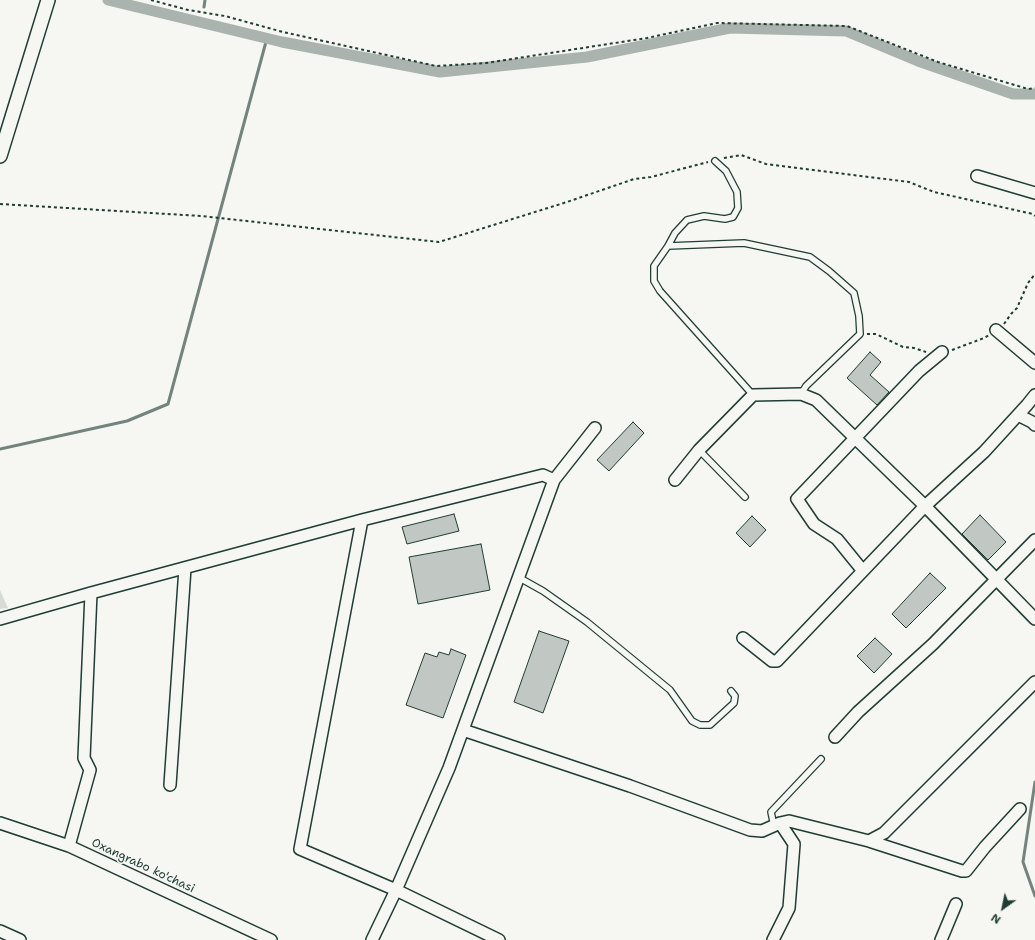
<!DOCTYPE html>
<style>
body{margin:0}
#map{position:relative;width:1035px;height:940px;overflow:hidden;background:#f6f6f2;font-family:"Shantell Sans",sans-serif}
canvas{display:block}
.north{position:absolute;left:983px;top:888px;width:40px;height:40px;-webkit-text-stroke:3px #f6f6f2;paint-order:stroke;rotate:213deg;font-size:11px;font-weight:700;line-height:16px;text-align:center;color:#1f3d34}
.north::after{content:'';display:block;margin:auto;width:14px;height:18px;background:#1f3d34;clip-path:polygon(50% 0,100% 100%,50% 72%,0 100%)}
</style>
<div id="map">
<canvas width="1035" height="940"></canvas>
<div class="north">N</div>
</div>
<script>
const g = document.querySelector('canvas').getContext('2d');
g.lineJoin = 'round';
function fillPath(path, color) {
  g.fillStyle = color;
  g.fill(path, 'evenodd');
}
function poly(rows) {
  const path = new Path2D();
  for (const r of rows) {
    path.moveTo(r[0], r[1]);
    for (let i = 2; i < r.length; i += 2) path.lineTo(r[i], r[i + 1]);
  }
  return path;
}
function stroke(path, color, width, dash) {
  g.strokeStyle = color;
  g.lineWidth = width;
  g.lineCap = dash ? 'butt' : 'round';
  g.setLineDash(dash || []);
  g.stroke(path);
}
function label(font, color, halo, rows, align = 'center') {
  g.font = font + ' "Shantell Sans",sans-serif';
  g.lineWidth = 3;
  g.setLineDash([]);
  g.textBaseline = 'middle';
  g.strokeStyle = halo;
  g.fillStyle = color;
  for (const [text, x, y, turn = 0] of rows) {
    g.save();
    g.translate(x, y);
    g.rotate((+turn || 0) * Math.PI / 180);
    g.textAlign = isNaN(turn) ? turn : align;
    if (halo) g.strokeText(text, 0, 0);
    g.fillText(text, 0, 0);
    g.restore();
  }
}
fillPath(poly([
 [0,590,8,608,0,609]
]), '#d6dbd6');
stroke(poly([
 [204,7,205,0],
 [0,449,127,421,168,404,267,38],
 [1035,782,1023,862,1035,896]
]), '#72847d', 3);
stroke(poly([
 [108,0,282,42,440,72,587,57,730,28,846,31,918,61,1013,94,1035,94]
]), '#aab3ae', 11);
const building = poly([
 [870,352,881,362,870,375,889,392,877,405,847,378,870,352],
 [633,422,644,433,609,471,597,460,633,422],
 [454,514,459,531,407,544,402,527,454,514],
 [980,515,1006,542,988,560,962,534,980,515],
 [752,516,766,530,750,547,736,533,752,516],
 [481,544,490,590,418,604,409,557,481,544],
 [930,573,946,588,906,628,892,614,930,573],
 [539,631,569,641,543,713,514,702,539,631],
 [875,638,892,654,874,673,857,656,875,638],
 [451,649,466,655,443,718,406,705,425,653,437,657,439,652,449,655,451,649]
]);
fillPath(building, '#c1c8c3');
stroke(building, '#1f3d34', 1);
const service = poly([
 [668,246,675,233,687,220,704,216,725,219,733,217,738,208,737,192,726,171,715,161],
 [753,395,660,291,654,281,654,266,668,246,744,243,810,257,829,271,854,293,859,316,860,334,806,386,801,394],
 [699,450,745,497],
 [518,577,543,591,587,622,670,690,692,721,700,725,710,725,734,703,735,696,731,691],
 [774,826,771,812,821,759]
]);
const minor = poly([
 [977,176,1035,193],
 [996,330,1035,363],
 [1018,415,1032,422,1035,425],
 [675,480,699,450,753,395,801,394,816,400,925,506,1035,619],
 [362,520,300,849,396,890,499,940],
 [863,571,837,539,814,524,797,499,919,371,942,352],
 [0,619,91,593,362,520,543,475,554,480],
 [743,638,772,661,777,661,925,506,984,452,1027,405,1035,395],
 [463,730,630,786,750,830,762,831,780,823,789,821,869,841,884,833,1035,682],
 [835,737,858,712,933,644,1035,540],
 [170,785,185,568],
 [0,823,69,846,271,940],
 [869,841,962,871,966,871,985,847,1020,809],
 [69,846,90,770,84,758,91,593],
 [0,931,20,940],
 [372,940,396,890,449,768,554,480,595,428],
 [773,940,789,908,794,844,780,823],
 [941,940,956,904]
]);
const tertiary = poly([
 [0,156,48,0]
]);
stroke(service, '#1f3d34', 8);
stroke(minor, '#1f3d34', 14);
stroke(tertiary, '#1f3d34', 16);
stroke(poly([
 [151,0,188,10,225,16,283,32,436,66,486,63,647,38,717,23,847,26,938,62,1028,89,1035,88],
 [724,158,741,155,766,164,909,182,934,192,1033,214,1035,216],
 [0,204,201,216,439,242,567,202,634,179,651,177,708,162],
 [1004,324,1011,314,1017,308,1028,283,1035,274],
 [867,334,876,334,903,347,914,348,926,352],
 [952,350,984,338,989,335]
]), '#1f3d34', 2, [3, 3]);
stroke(service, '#f6f6f2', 5.5);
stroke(minor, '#f6f6f2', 11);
stroke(tertiary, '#f6f6f2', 13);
label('12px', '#1f3d34', '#f6f6f2', [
 ["Oxangrabo ko'chasi",143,866,25]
]);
</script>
